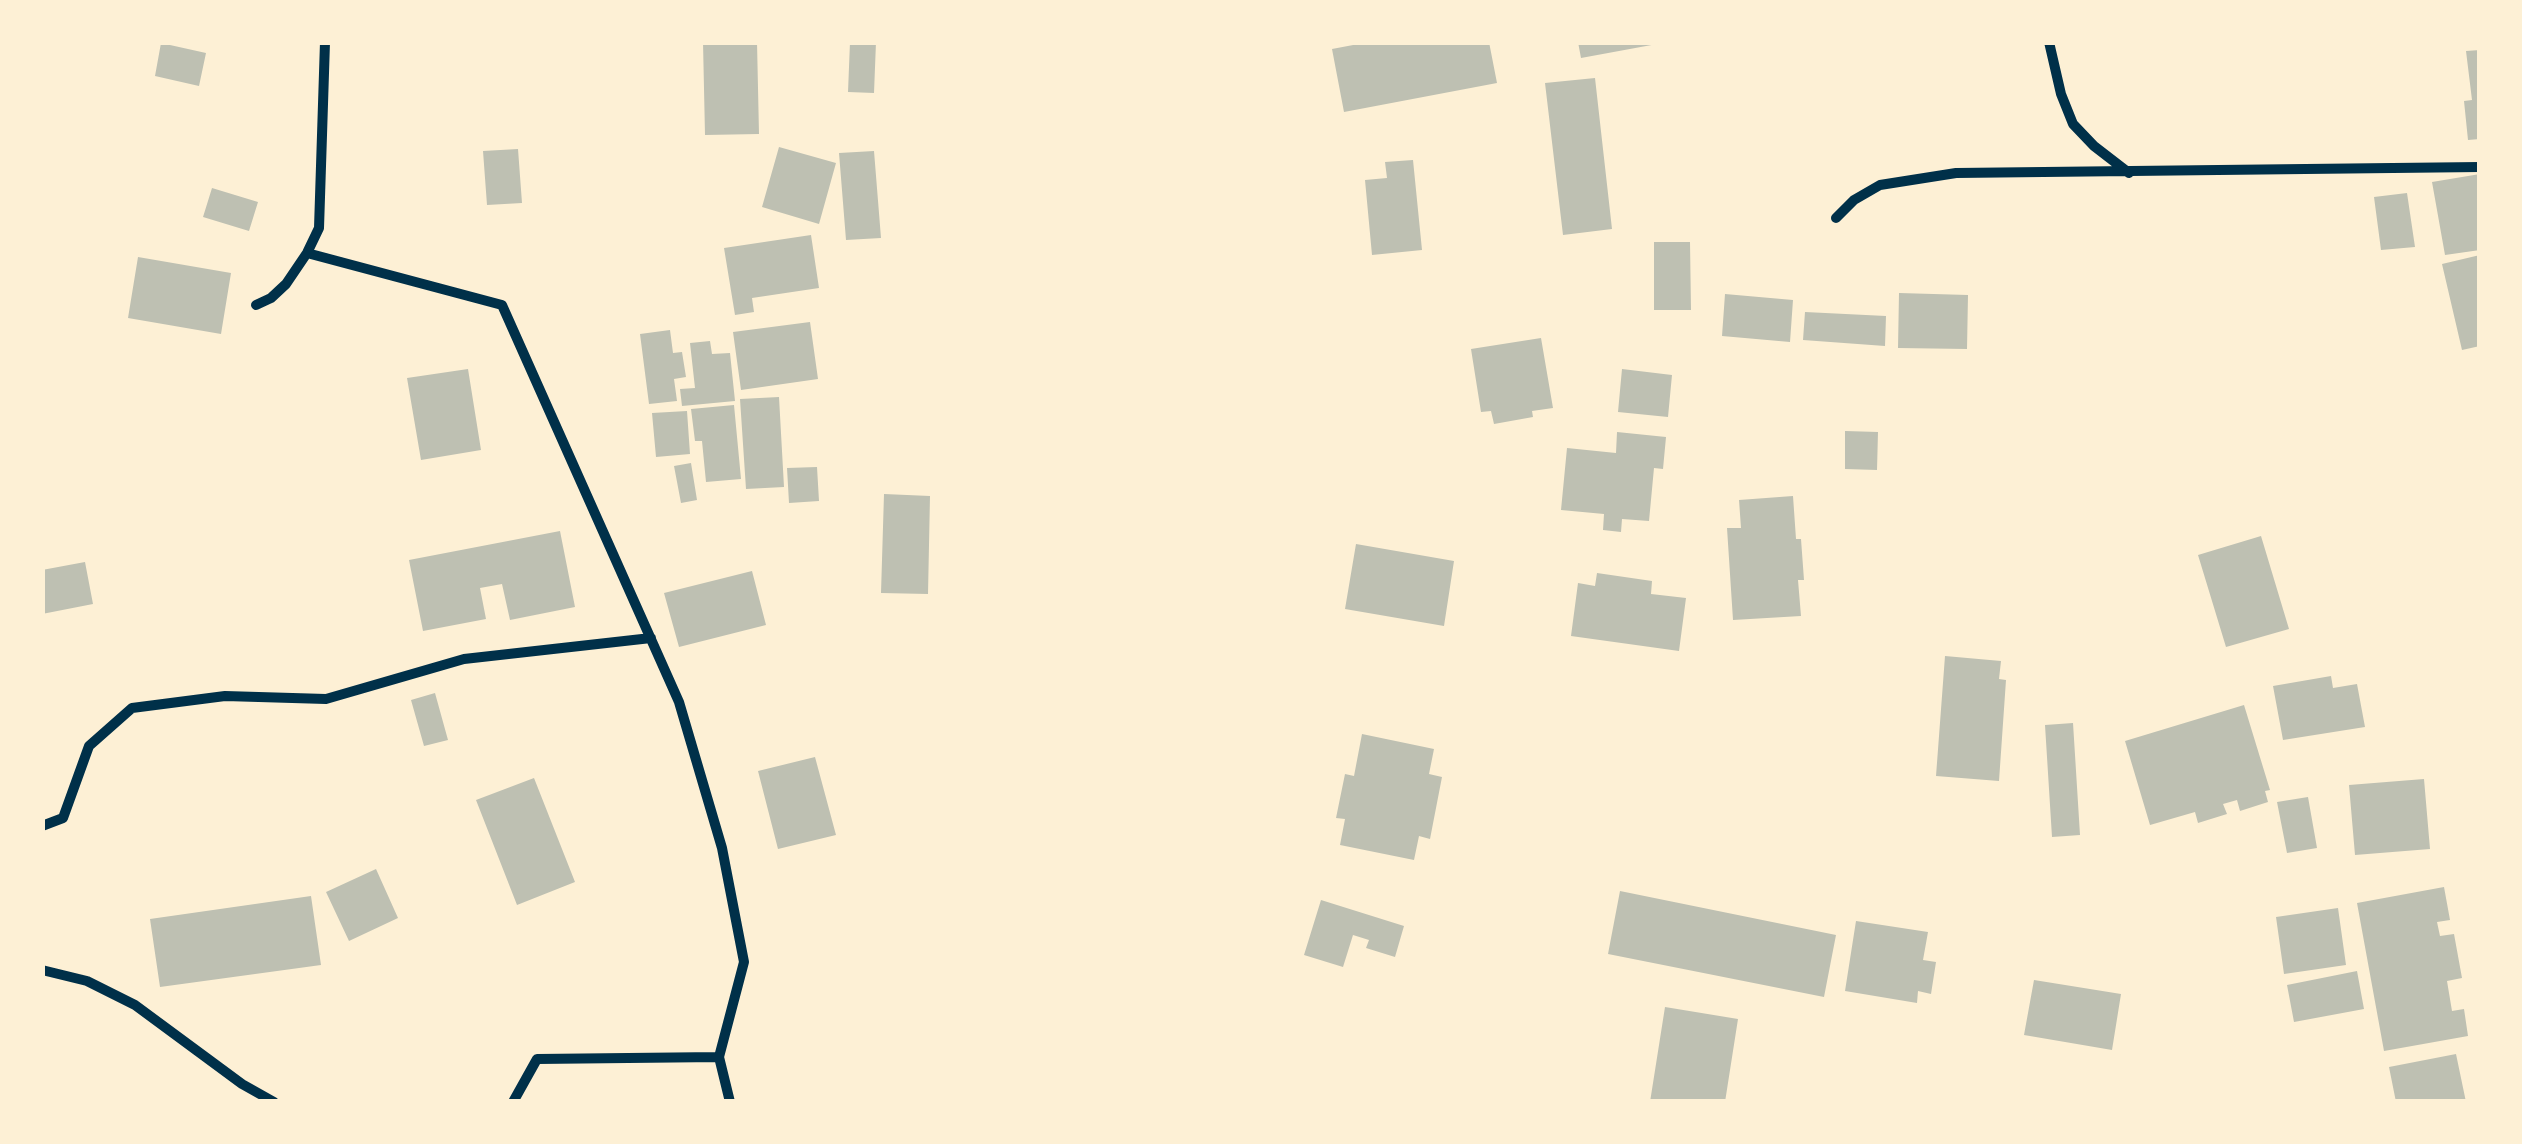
<!DOCTYPE html>
<style>
body{margin:0}
#map{position:relative;width:2522px;height:1144px;overflow:hidden;background:#fdf0d5;font-family:"IBM Plex Sans",sans-serif}
canvas{display:block}
.frame{position:absolute;inset:0;border:45px solid #fdf0d5;pointer-events:none}
</style>
<div id="map">
<canvas width="2522" height="1144"></canvas>
<div class="frame"></div>
</div>
<script>
const g = document.querySelector('canvas').getContext('2d');
g.lineJoin = 'round';
function fillPath(path, color) {
  g.fillStyle = color;
  g.fill(path, 'evenodd');
}
function poly(rows) {
  const path = new Path2D();
  for (const r of rows) {
    path.moveTo(r[0], r[1]);
    for (let i = 2; i < r.length; i += 2) path.lineTo(r[i], r[i + 1]);
  }
  return path;
}
function stroke(path, color, width, dash) {
  g.strokeStyle = color;
  g.lineWidth = width;
  g.lineCap = dash ? 'butt' : 'round';
  g.setLineDash(dash || []);
  g.stroke(path);
}
fillPath(poly([
 [703,42,757,42,759,134,705,135],
 [850,42,876,42,874,93,848,92],
 [1369,42,1489,42,1497,83,1344,112,1332,49],
 [1578,42,1657,42,1657,44,1581,58],
 [161,43,206,53,199,86,155,76],
 [2480,50,2480,139,2468,140,2464,101,2472,100,2466,51],
 [1595,78,1612,229,1563,235,1545,83],
 [779,147,836,163,819,224,762,207],
 [518,149,522,203,487,205,483,151],
 [874,151,881,238,846,240,839,153],
 [1413,160,1422,250,1372,255,1365,180,1387,178,1385,162],
 [2480,174,2480,250,2445,255,2432,182],
 [212,188,258,202,249,231,203,217],
 [2407,193,2415,247,2381,250,2374,197],
 [811,235,819,288,752,298,754,312,735,315,724,248],
 [1654,242,1690,242,1691,310,1654,310],
 [2480,255,2480,346,2462,350,2442,264],
 [138,257,231,273,221,334,128,318],
 [1899,293,1968,295,1967,349,1898,348],
 [1725,294,1793,300,1790,342,1722,336],
 [1805,312,1886,316,1885,346,1803,340],
 [810,322,818,379,741,390,733,332],
 [670,330,673,353,682,352,686,377,674,379,677,401,649,404,640,334],
 [1541,338,1553,408,1532,411,1533,417,1494,424,1491,411,1481,412,1471,349],
 [710,341,712,354,730,353,735,401,682,406,680,389,695,388,690,343],
 [468,369,481,450,421,460,407,378],
 [1622,369,1672,375,1668,417,1618,412],
 [779,397,784,487,746,489,740,399],
 [734,405,741,479,706,482,702,441,695,441,691,409],
 [687,411,690,454,656,457,652,413],
 [1845,431,1878,432,1877,470,1845,469],
 [1617,432,1666,437,1663,469,1654,468,1649,521,1622,519,1621,532,1603,530,1604,514,1561,510,1567,448,1616,453],
 [691,463,697,500,681,503,674,466],
 [817,467,819,501,789,503,787,468],
 [884,494,930,496,928,594,881,593],
 [1793,496,1796,539,1801,539,1804,580,1798,580,1801,616,1733,620,1727,528,1741,528,1739,500],
 [560,531,575,607,510,620,502,584,480,588,486,619,423,631,409,560],
 [2261,536,2289,629,2226,647,2198,555],
 [1356,544,1454,561,1444,626,1345,609],
 [85,562,93,604,42,614,42,570],
 [752,571,766,625,679,647,664,593],
 [1597,573,1652,581,1651,594,1686,598,1679,651,1571,636,1578,583,1595,586],
 [1945,656,2001,661,1999,679,2006,680,1999,781,1936,776],
 [2331,676,2333,688,2357,684,2365,727,2283,740,2273,686],
 [435,693,448,740,424,746,411,700],
 [2244,705,2270,790,2265,791,2268,802,2240,811,2237,800,2223,804,2227,814,2198,823,2195,812,2150,825,2125,741],
 [2073,723,2080,835,2052,837,2045,725],
 [1362,734,1434,749,1429,774,1442,777,1430,839,1419,836,1414,860,1340,845,1345,819,1336,818,1345,774,1354,776],
 [815,757,836,835,778,849,758,771],
 [534,778,575,882,517,905,476,800],
 [2424,779,2430,849,2355,855,2349,785],
 [2308,797,2317,848,2287,853,2277,802],
 [376,869,398,918,349,941,326,892],
 [2444,887,2450,920,2437,922,2440,936,2454,934,2462,978,2447,981,2452,1011,2464,1009,2468,1036,2384,1051,2357,903],
 [1620,891,1836,935,1824,997,1608,954],
 [311,896,321,965,160,987,150,919],
 [1321,900,1404,926,1395,957,1366,948,1369,940,1353,935,1343,967,1304,955],
 [2338,908,2346,965,2284,974,2276,917],
 [1856,921,1928,932,1923,960,1936,962,1931,994,1918,991,1917,1003,1845,991],
 [2357,971,2364,1009,2294,1022,2287,985],
 [2034,980,2121,994,2112,1050,2024,1035],
 [1665,1007,1738,1019,1725,1102,1650,1102],
 [2456,1054,2466,1102,2396,1102,2389,1067]
]), '#bec0b2');
stroke(poly([
 [2049,42,2061,94,2073,124,2094,146,2129,173],
 [1836,218,1854,200,1880,185,1956,173,2480,167],
 [307,253,502,305,679,702,722,848,744,962,719,1057],
 [256,305,271,298,286,284,307,253,319,228,325,42],
 [42,826,63,818,89,746,132,708,225,696,326,699,464,659,651,638],
 [42,970,87,981,135,1005,242,1084,274,1102],
 [513,1102,537,1059,719,1057,730,1102]
]), '#003049', 10);
</script>
